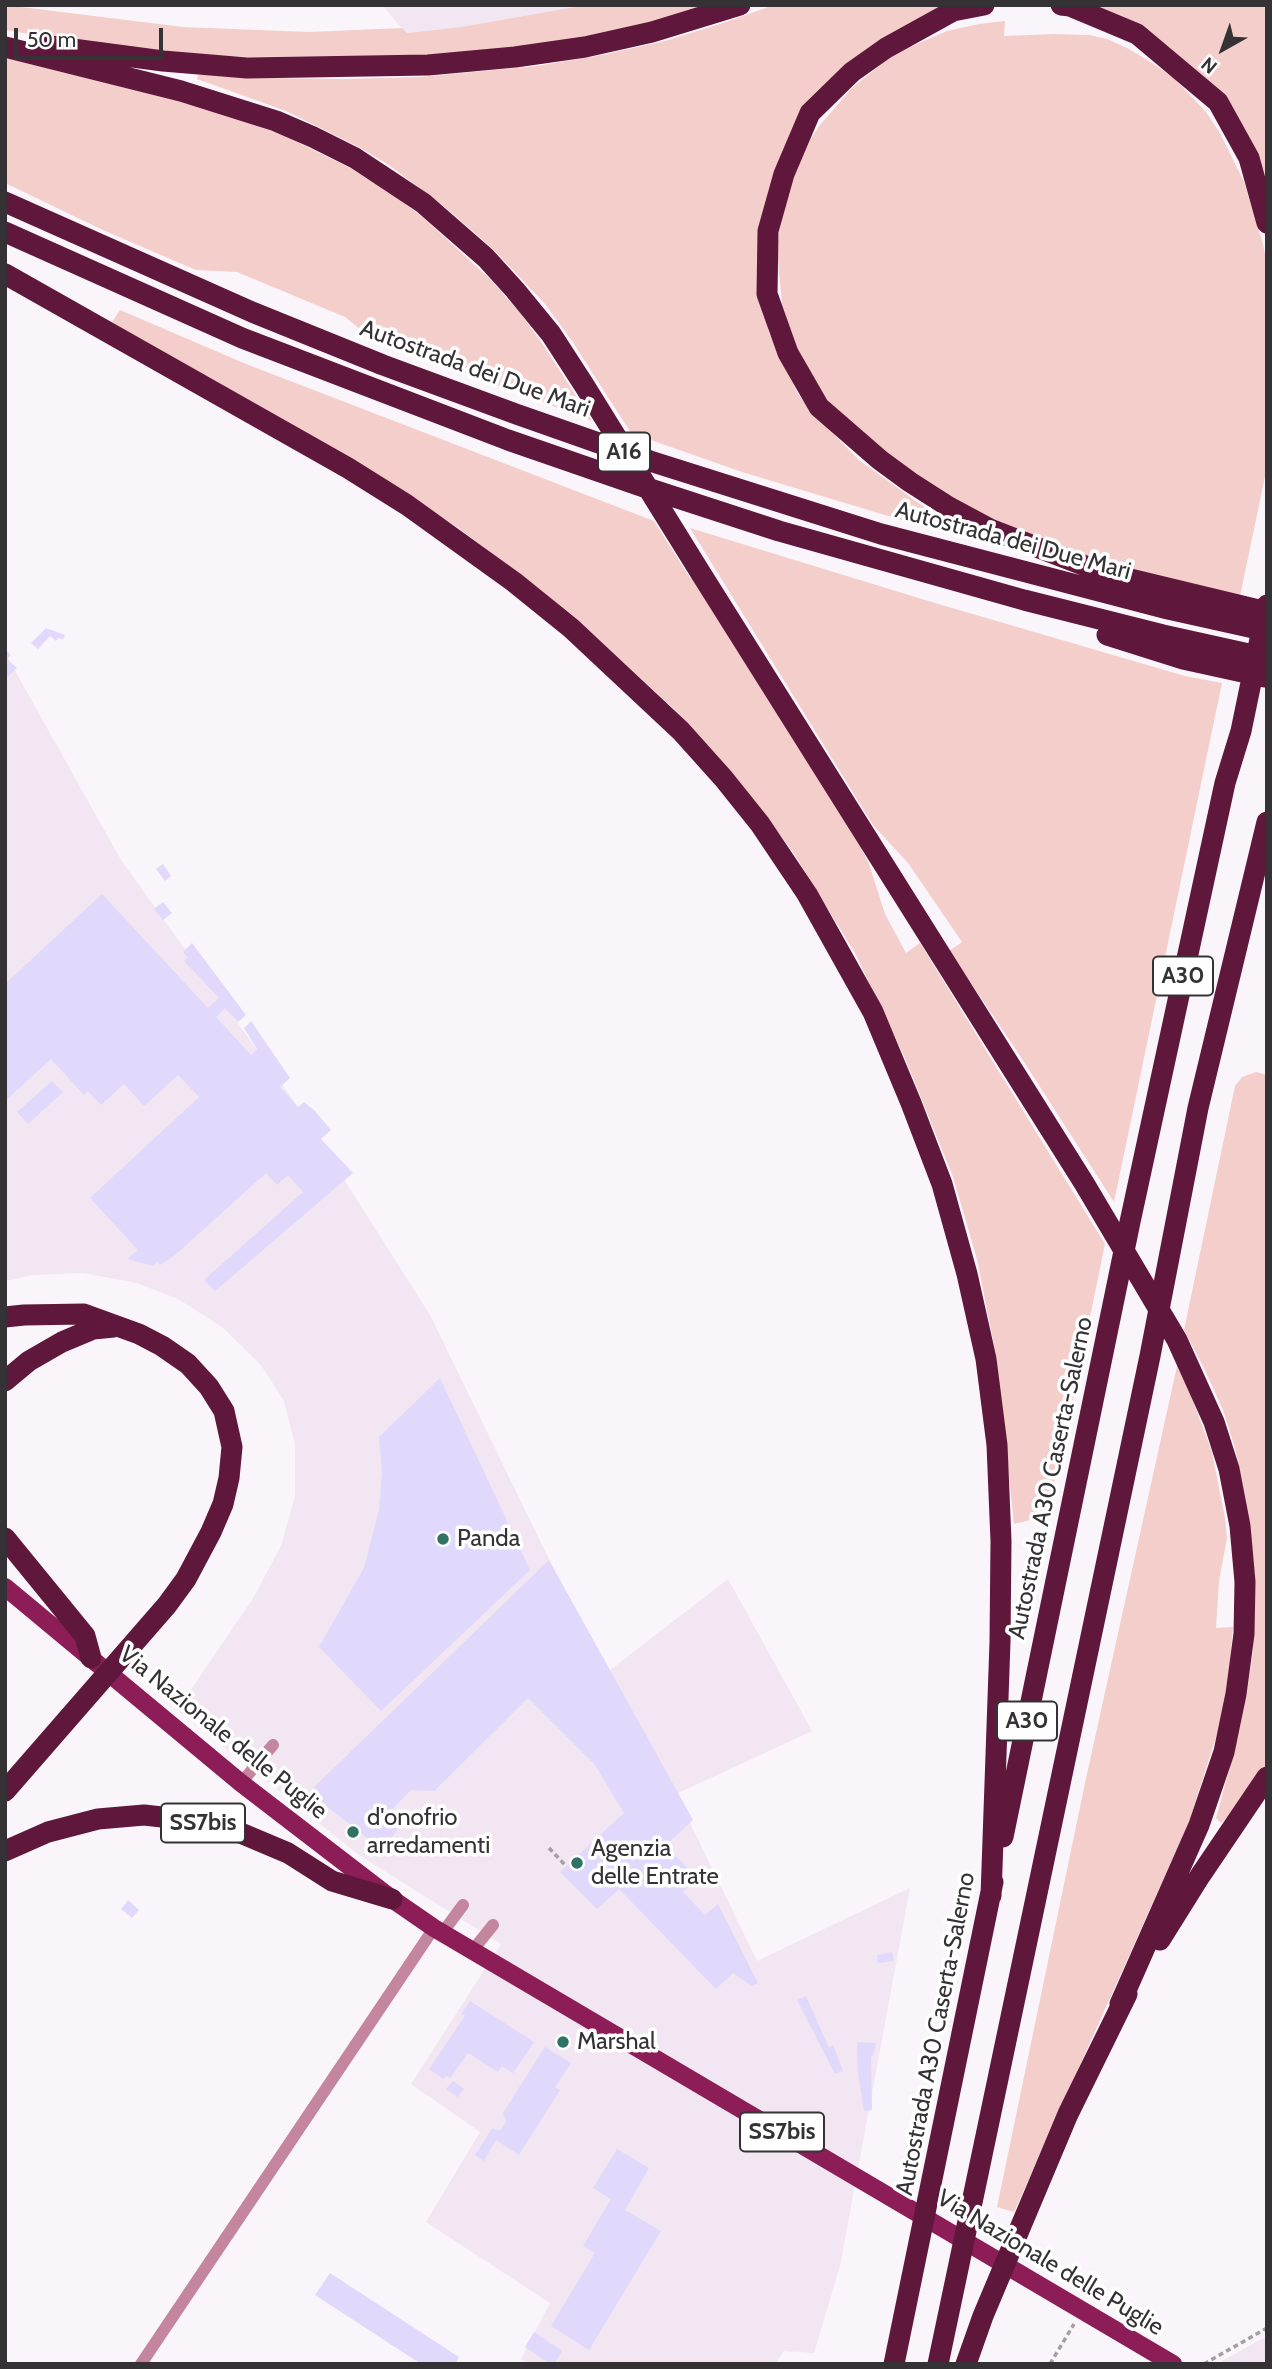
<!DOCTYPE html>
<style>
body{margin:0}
#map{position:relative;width:1272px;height:2369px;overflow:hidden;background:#faf5fa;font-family:Cabin,sans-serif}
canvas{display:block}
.frame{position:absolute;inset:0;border:7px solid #343234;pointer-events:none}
.north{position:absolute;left:1188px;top:14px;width:70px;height:70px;-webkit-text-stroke:5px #fff;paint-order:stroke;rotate:220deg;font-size:19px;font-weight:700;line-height:28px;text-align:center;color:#343234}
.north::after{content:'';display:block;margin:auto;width:24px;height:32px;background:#343234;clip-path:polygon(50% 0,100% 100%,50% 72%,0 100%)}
.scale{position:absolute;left:14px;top:28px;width:149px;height:32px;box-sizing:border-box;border:4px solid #343234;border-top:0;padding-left:9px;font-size:21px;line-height:24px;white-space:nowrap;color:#343234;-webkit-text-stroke:5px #fff;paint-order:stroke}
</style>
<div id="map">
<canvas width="1272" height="2369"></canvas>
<div class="frame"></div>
<div class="north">N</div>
<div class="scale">50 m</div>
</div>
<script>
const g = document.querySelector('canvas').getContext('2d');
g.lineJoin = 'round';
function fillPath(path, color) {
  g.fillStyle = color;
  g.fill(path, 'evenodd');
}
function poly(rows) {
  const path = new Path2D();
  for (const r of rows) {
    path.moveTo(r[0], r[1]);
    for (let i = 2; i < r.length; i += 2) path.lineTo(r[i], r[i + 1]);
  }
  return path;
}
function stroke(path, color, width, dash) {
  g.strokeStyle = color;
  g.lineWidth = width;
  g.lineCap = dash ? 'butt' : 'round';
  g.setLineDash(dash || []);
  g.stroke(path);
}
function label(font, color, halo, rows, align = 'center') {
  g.font = font + ' Cabin,sans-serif';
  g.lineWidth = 7;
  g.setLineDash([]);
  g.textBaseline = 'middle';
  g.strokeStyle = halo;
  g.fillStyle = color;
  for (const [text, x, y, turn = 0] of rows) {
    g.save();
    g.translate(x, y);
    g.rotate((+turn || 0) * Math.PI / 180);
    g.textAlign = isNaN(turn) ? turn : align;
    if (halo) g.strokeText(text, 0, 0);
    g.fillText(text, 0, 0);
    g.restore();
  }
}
fillPath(poly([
 [382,5,586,5,461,27,406,33],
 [5,653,121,860,298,1107,430,1315,605,1674,728,1579,812,1731,676,1794,757,1961,910,1888,840,2266,814,2353,784,2351,775,2364,528,2364,521,2359,550,2303,426,2222,480,2132,411,2084,501,1944,359,1855,177,1710,252,1600,281,1546,295,1496,295,1444,284,1401,261,1365,222,1327,178,1299,137,1283,83,1273,33,1275,5,1281],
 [1267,2336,1267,2364,1227,2364,1222,2361]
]), '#f1e6f1');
fillPath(poly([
 [5,5,183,27,309,32,402,28,407,33,461,27,586,5,710,5,632,29,567,42,438,56,249,57,186,54,53,38,5,30],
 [774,5,966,5,817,99,760,278,769,333,798,394,812,412,859,460,917,502,952,525,948,534,742,472,631,433,572,341,545,304,493,249,446,208,389,165,359,147,286,111,197,79,198,75,205,74,258,78,346,79,420,77,537,66,602,55,665,41,726,22],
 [1077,5,1267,5,1267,195,1207,82],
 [1005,21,1004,36,1054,34,1089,35,1107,39,1129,49,1152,63,1175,79,1206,112,1220,133,1244,182,1263,244,1267,265,1267,467,1239,601,1134,573,975,519,853,431,816,387,800,359,782,304,777,250,782,212,795,172,810,140,820,125,852,88,894,54,947,31,979,24],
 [5,58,199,105,285,136,350,168,398,198,427,221,490,279,520,313,544,346,592,421,370,337,345,317,237,272,196,270,105,231,5,183],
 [120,310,246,364,654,521,690,578,693,576,860,846,869,864,885,914,906,953,920,943,1105,1244,1067,1429,1049,1504,1039,1518,1014,1524,996,1355,977,1259,953,1177,905,1058,855,953,793,852,735,776,675,710,597,638,537,587,457,527,369,471,133,336,112,322],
 [690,528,935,603,1185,676,1222,683,1114,1202,1015,1048,949,951,962,942,908,863,873,825],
 [1256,1072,1267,1075,1267,1768,1241,1805,1221,1823,1216,1818,1238,1737,1247,1692,1253,1651,1255,1577,1245,1497,1235,1448,1223,1410,1203,1366,1184,1330,1235,1086,1242,1077],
 [1177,1366,1191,1396,1212,1452,1225,1518,1227,1538,1219,1581,1216,1628,1233,1627,1229,1673,1222,1718,1189,1822,1014,2212,997,2207,1085,1783]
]), '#f4cecb');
fillPath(poly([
 [46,628,65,635,63,639,58,638,56,641,50,636,38,649,31,643],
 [5,649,11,655,7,659,17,668,5,679],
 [163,864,171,876,165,881,156,869],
 [102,894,208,1008,219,998,184,961,188,958,183,952,192,943,246,1015,238,1022,225,1008,216,1017,251,1055,257,1049,244,1028,251,1021,290,1078,280,1087,298,1107,304,1102,314,1110,331,1130,321,1139,353,1173,215,1291,204,1280,303,1192,288,1175,277,1185,266,1173,174,1256,160,1265,157,1262,153,1266,127,1259,138,1250,90,1198,199,1097,178,1075,144,1106,124,1084,101,1105,88,1091,84,1095,51,1059,5,1101,5,984],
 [163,902,172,913,163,920,154,909],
 [52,1081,63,1092,28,1124,17,1112],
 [440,1378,530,1570,381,1711,319,1647,364,1568,379,1510,382,1472,379,1437],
 [549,1560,693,1820,666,1845,697,1879,683,1892,705,1915,718,1904,758,1983,752,1986,733,1973,716,1989,619,1889,597,1909,560,1872,624,1813,595,1765,528,1698,434,1791,411,1790,387,1814,401,1825,382,1850,309,1792],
 [128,1900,139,1910,132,1918,121,1909],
 [892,1952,894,1961,878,1963,877,1955],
 [806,1996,829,2048,833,2045,843,2071,835,2074,797,2000],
 [470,2001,534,2042,513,2073,502,2066,498,2072,468,2053,450,2078,446,2076,444,2079,429,2069,465,2016,461,2014],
 [857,2042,876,2043,873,2056,871,2056,872,2110,864,2111,858,2073],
 [545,2047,571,2063,555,2087,560,2090,519,2155,496,2140,484,2161,475,2155,492,2128,500,2131,506,2122,503,2113],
 [453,2081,464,2089,458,2097,446,2089],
 [617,2149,649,2168,625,2210,661,2231,589,2350,551,2326,595,2253,583,2246,611,2199,593,2188],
 [330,2273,459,2357,455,2364,421,2364,315,2295],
 [534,2332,562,2351,554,2364,550,2364,525,2347]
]), '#e0d9fc');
stroke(poly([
 [549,1848,566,1866],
 [1050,2364,1074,2324],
 [1204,2364,1267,2328]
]), '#a39fa3', 3.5, [5, 3.5]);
stroke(poly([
 [241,1783,273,1745],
 [443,1932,463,1905],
 [473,1950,493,1925],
 [141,2364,434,1928]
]), '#c4869e', 12);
stroke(poly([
 [5,1587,241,1783,392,1899,434,1928,1173,2364]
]), '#8c1d56', 18);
stroke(poly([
 [984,5,953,11,886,48,852,72,810,113,784,174,768,231,767,294,788,353,819,407,880,460,910,482,949,507,990,529,1101,572,1267,612],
 [1061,5,1070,6,1137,34,1218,102,1249,158,1267,223],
 [50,46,163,61,247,68,428,65,515,57,585,47,652,32,740,5],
 [5,47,181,91,276,121,313,137,355,158,423,203,486,258,515,290,551,334,584,385,700,572,1084,1183,1177,1340,1214,1422,1229,1469,1240,1526,1245,1582,1244,1634,1236,1694,1224,1752,1199,1825,1120,2004],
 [5,202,252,312,383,365,516,414,650,461,881,534,1168,609,1267,631],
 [5,232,242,338,508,440,644,487,779,531,1024,600,1163,635,1267,658],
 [5,274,348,468,407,505,514,582,571,628,681,731,724,779,760,824,807,894,873,1012,911,1103,942,1184,967,1274,986,1359,997,1445,1001,1541,1000,1642,991,1896],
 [1107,635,1183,659,1265,677],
 [5,1317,24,1315,84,1314,139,1334,162,1346,188,1364,209,1387,224,1411,232,1447,229,1478,223,1504,211,1532,186,1579,167,1605,5,1791],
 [5,1381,29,1361,62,1342,93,1329,114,1327],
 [5,1538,85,1636,91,1658],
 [1003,1837,1130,1222,1225,783,1241,731,1267,605],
 [5,1851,48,1832,98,1819,144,1815,198,1821,243,1834,288,1853,332,1881,392,1899],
 [1160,1940,1200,1876,1267,1777],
 [894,2364,993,1882],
 [938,2364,1150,1356,1198,1108,1267,822],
 [966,2364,983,2316,1068,2114,1127,1994]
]), '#5f183b', 21);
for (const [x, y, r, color] of [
 [443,1539,7,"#307365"],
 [353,1832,7,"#307365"],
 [577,1863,7,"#307365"],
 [563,2042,7,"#307365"]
]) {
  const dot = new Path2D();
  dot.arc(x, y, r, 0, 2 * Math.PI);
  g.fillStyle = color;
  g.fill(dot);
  stroke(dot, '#fff', 2.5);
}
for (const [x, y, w] of [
 [624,452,52],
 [1183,976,60],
 [1027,1721,60],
 [203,1823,84],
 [782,2132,84]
]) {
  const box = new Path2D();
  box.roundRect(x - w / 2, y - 19.5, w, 39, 5);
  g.fillStyle = '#fff';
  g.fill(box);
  stroke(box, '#343234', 2);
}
label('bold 23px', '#343234', null, [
 ["A16",624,452],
 ["A30",1183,976],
 ["A30",1027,1721],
 ["SS7bis",203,1823],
 ["SS7bis",782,2132]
]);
label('24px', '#343234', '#fff', [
 ["Autostrada dei Due Mari",475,369,20],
 ["Autostrada dei Due Mari",1013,541,15],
 ["Autostrada A30 Caserta-Salerno",1051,1478,-78],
 ["Via Nazionale delle Puglie",223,1733,39],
 ["Autostrada A30 Caserta-Salerno",936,2034,-79],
 ["Via Nazionale delle Puglie",1050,2263,31]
]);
label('24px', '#343234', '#fff', [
 ["Panda",457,1539],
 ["d'onofrio",367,1818],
 ["arredamenti",367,1846],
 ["Agenzia",591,1849],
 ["delle Entrate",591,1877],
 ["Marshal",577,2042]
], 'left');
</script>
